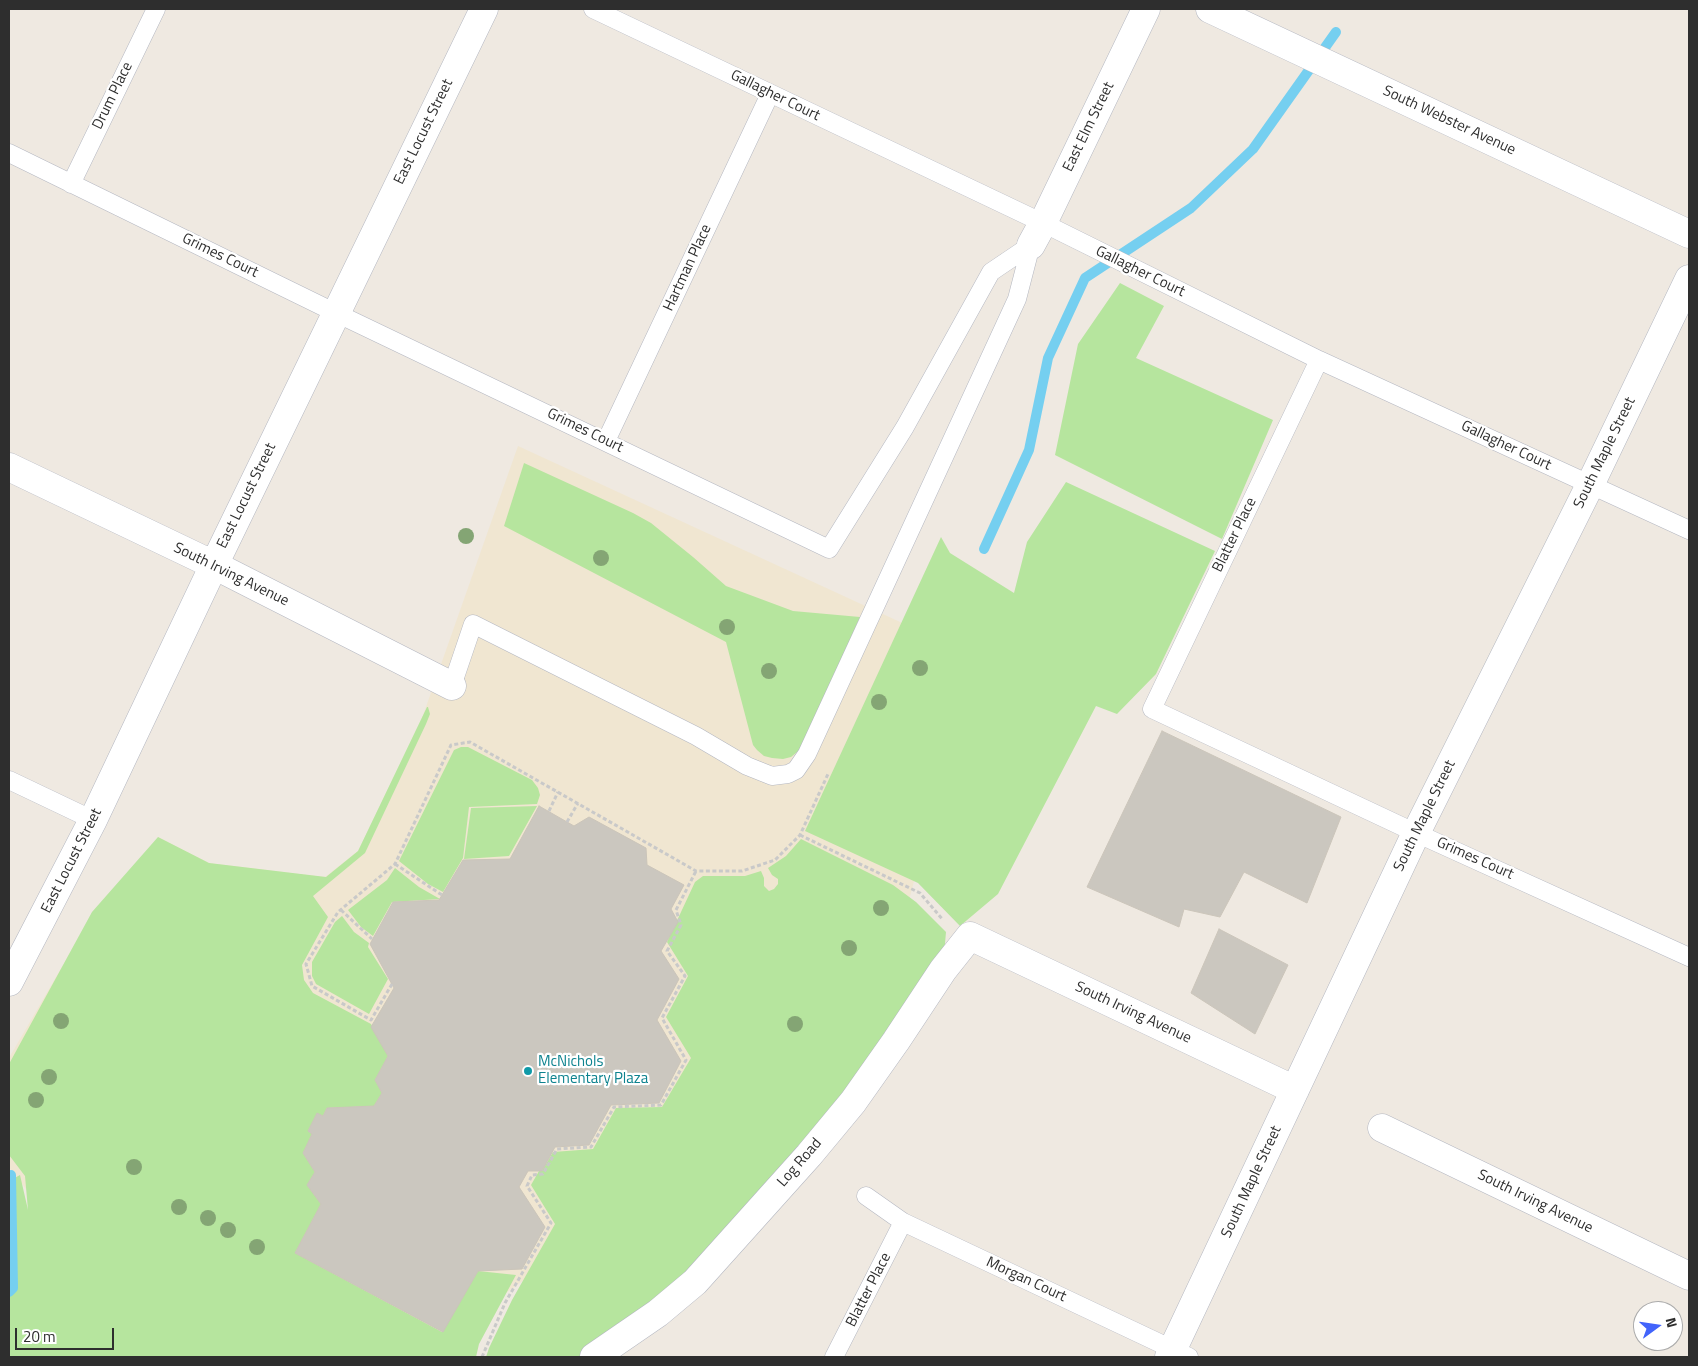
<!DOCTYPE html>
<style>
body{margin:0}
#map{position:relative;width:1698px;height:1366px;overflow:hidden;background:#efe9e1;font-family:"Titillium Web",sans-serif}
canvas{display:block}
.frame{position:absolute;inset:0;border:10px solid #2e2e2e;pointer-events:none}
.north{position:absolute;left:1633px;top:1301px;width:50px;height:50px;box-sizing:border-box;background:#fff;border:1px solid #ababab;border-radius:50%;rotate:76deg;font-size:14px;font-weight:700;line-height:20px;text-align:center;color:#2e2e2e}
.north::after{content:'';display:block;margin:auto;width:18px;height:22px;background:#4264fb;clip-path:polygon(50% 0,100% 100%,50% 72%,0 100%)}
.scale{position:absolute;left:15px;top:1328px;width:99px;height:22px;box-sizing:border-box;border:2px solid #2e2e2e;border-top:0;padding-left:6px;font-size:15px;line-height:18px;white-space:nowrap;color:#2e2e2e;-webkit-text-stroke:4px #fff;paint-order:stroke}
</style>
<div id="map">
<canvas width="1698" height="1366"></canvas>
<div class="frame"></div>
<div class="north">N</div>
<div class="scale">20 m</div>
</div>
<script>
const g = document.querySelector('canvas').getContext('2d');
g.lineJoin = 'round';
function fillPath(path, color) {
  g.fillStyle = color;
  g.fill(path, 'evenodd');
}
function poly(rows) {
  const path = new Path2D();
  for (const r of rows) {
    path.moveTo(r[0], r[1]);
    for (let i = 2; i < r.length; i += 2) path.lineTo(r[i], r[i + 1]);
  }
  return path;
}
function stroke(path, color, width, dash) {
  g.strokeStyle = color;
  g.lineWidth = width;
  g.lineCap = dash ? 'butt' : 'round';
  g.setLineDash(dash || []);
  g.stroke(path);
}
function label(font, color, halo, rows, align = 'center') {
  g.font = font + ' "Titillium Web",sans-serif';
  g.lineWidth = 4.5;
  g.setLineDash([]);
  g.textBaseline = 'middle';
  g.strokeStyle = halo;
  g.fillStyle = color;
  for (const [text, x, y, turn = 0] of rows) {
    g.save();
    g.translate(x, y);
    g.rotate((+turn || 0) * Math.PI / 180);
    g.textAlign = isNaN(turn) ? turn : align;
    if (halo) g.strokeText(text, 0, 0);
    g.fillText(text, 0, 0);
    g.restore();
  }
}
fillPath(poly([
 [518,446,974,656,909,900,599,1226,417,1357,9,1357,56,1228,9,1167,9,1058,85,927,158,837,209,863,325,877,358,851,421,721]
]), '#f0e6d1');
fillPath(poly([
 [1120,283,1164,306,1136,358,1273,420,1222,539,1055,455,1078,344],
 [524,463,633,513,651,523,693,557,726,586,793,611,860,617,802,748,791,757,783,759,772,758,764,756,757,750,753,745,726,642,504,526],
 [1066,482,1215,551,1156,674,1117,714,1096,706,998,894,960,926,918,883,805,831,941,537,950,553,1014,593,1027,542],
 [427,707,428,707,430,714,426,724,365,853,313,896,328,917,302,965,304,980,313,993,371,1024,388,1056,375,1080,382,1093,374,1106,327,1108,323,1116,317,1114,308,1131,312,1134,303,1153,315,1172,307,1185,321,1204,295,1253,442,1332,478,1271,516,1275,479,1344,476,1357,9,1357,9,1181,20,1175,28,1210,25,1176,9,1155,9,1064,92,912,158,837,209,863,326,877,358,851],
 [461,747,468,747,532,780,538,788,540,795,537,804,469,807,463,858,443,892,428,884,399,861,454,750],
 [537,806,509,856,464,859,471,808],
 [801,839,893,885,916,902,946,932,943,966,841,1110,692,1278,589,1357,486,1357,489,1348,512,1300,555,1224,531,1185,539,1171,542,1171,553,1152,593,1149,616,1108,662,1107,691,1058,666,1017,688,976,667,942,695,882,703,876,745,876,761,871,764,878,764,886,769,891,774,889,778,884,778,879,772,875,768,868,786,856],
 [395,868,419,887,440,899,392,902,373,936,361,927,348,910,387,880],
 [342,916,354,932,369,943,368,947,388,979,369,1014,316,984,312,976,312,962,335,922]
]), '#b6e59e');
stroke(poly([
 [984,549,1029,450,1048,358,1085,278,1191,208,1253,149,1336,32],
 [9,1292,13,1288,11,1175]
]), '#75cff0', 10);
const building = poly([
 [1162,731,1341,817,1307,903,1244,872,1220,917,1184,909,1179,927,1087,887,1162,731],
 [539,806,574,826,589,817,646,848,647,865,684,885,671,909,678,922,661,951,679,979,657,1020,681,1061,659,1103,611,1105,589,1145,555,1147,542,1171,528,1171,519,1187,545,1227,522,1269,478,1271,443,1332,295,1253,321,1204,307,1185,315,1172,303,1153,312,1134,308,1131,317,1113,323,1116,327,1108,374,1106,382,1093,375,1080,388,1056,371,1027,394,988,370,944,393,902,439,900,463,860,510,859,539,806],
 [1219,929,1288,965,1255,1034,1191,993,1219,929]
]);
fillPath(building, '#cbc7bf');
stroke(building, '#cbc5ba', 1);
const lane = poly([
 [593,9,1043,223,1319,360,1689,530],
 [9,153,336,313,829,549,905,427,991,272,1031,245],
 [71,184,156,9],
 [1319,360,1152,709,1416,833,1689,957],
 [606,441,770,94],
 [452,686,473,624,696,736,747,766,772,776,788,774,796,770,807,754,1017,299,1031,245],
 [9,780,93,820],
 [866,1196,903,1222,1189,1357],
 [834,1357,903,1222]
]);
const street = poly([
 [1031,245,1043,223,1146,9],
 [9,467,214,565,452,686],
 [9,982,93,820,214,565,484,9],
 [1382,1128,1689,1276],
 [594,1357,658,1313,695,1282,809,1155,853,1102,896,1041,943,970,970,936,1295,1090],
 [1169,1357,1416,833,1590,485,1689,279]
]);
const secondary = poly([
 [1210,9,1689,234]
]);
stroke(lane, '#b4b7c1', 19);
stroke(street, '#b4b7c1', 29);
stroke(secondary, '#b4b7c1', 29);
stroke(poly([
 [549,811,558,792],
 [567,822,578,803],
 [800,835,920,893,943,920],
 [395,864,442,895],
 [341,910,372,939],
 [392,984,371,1020,312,986,306,964,338,912,395,864,451,745,470,742,696,871,742,871,775,860,800,835,828,774],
 [482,1357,505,1303,551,1223,527,1186,532,1175,543,1174,557,1149,591,1147,614,1107,661,1105,686,1060,662,1018,685,976,667,951,681,925,676,910,696,871]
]), '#c9c9c9', 3, [4, 2.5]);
stroke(lane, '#fff', 18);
stroke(street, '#fff', 28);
stroke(secondary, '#fff', 28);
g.fillStyle = '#84a574';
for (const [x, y] of [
 [466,536],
 [601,558],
 [727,627],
 [920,668],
 [769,671],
 [879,702],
 [881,908],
 [849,948],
 [61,1021],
 [795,1024],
 [49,1077],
 [36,1100],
 [134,1167],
 [179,1207],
 [208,1218],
 [228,1230],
 [257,1247]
]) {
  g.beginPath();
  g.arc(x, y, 8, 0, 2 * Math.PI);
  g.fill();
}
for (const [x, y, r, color] of [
 [528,1071,5,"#0f9aa8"]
]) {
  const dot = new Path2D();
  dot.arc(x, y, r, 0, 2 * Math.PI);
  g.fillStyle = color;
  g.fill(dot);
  stroke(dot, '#fff', 2);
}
label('15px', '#2e2e2e', '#fff', [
 ["Drum Place",113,96,-64],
 ["Gallagher Court",775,96,26],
 ["South Webster Avenue",1449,121,25],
 ["East Elm Street",1089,127,-64],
 ["East Locust Street",424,132,-64],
 ["Grimes Court",220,256,26],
 ["Hartman Place",688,268,-65],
 ["Gallagher Court",1140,272,26],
 ["Grimes Court",585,431,26],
 ["Gallagher Court",1506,446,25],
 ["South Maple Street",1605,453,-64],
 ["East Locust Street",247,496,-64],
 ["Blatter Place",1235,535,-64],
 ["South Irving Avenue",231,575,26],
 ["South Maple Street",1425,816,-64],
 ["Grimes Court",1475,859,24],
 ["East Locust Street",72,861,-63],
 ["South Irving Avenue",1133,1013,25],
 ["Log Road",800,1163,-49],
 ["South Maple Street",1252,1182,-65],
 ["South Irving Avenue",1535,1202,26],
 ["Morgan Court",1026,1280,25],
 ["Blatter Place",869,1290,-63]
]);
label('15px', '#0d838f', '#fff', [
 ["McNichols",538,1062],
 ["Elementary Plaza",538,1079]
], 'left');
</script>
